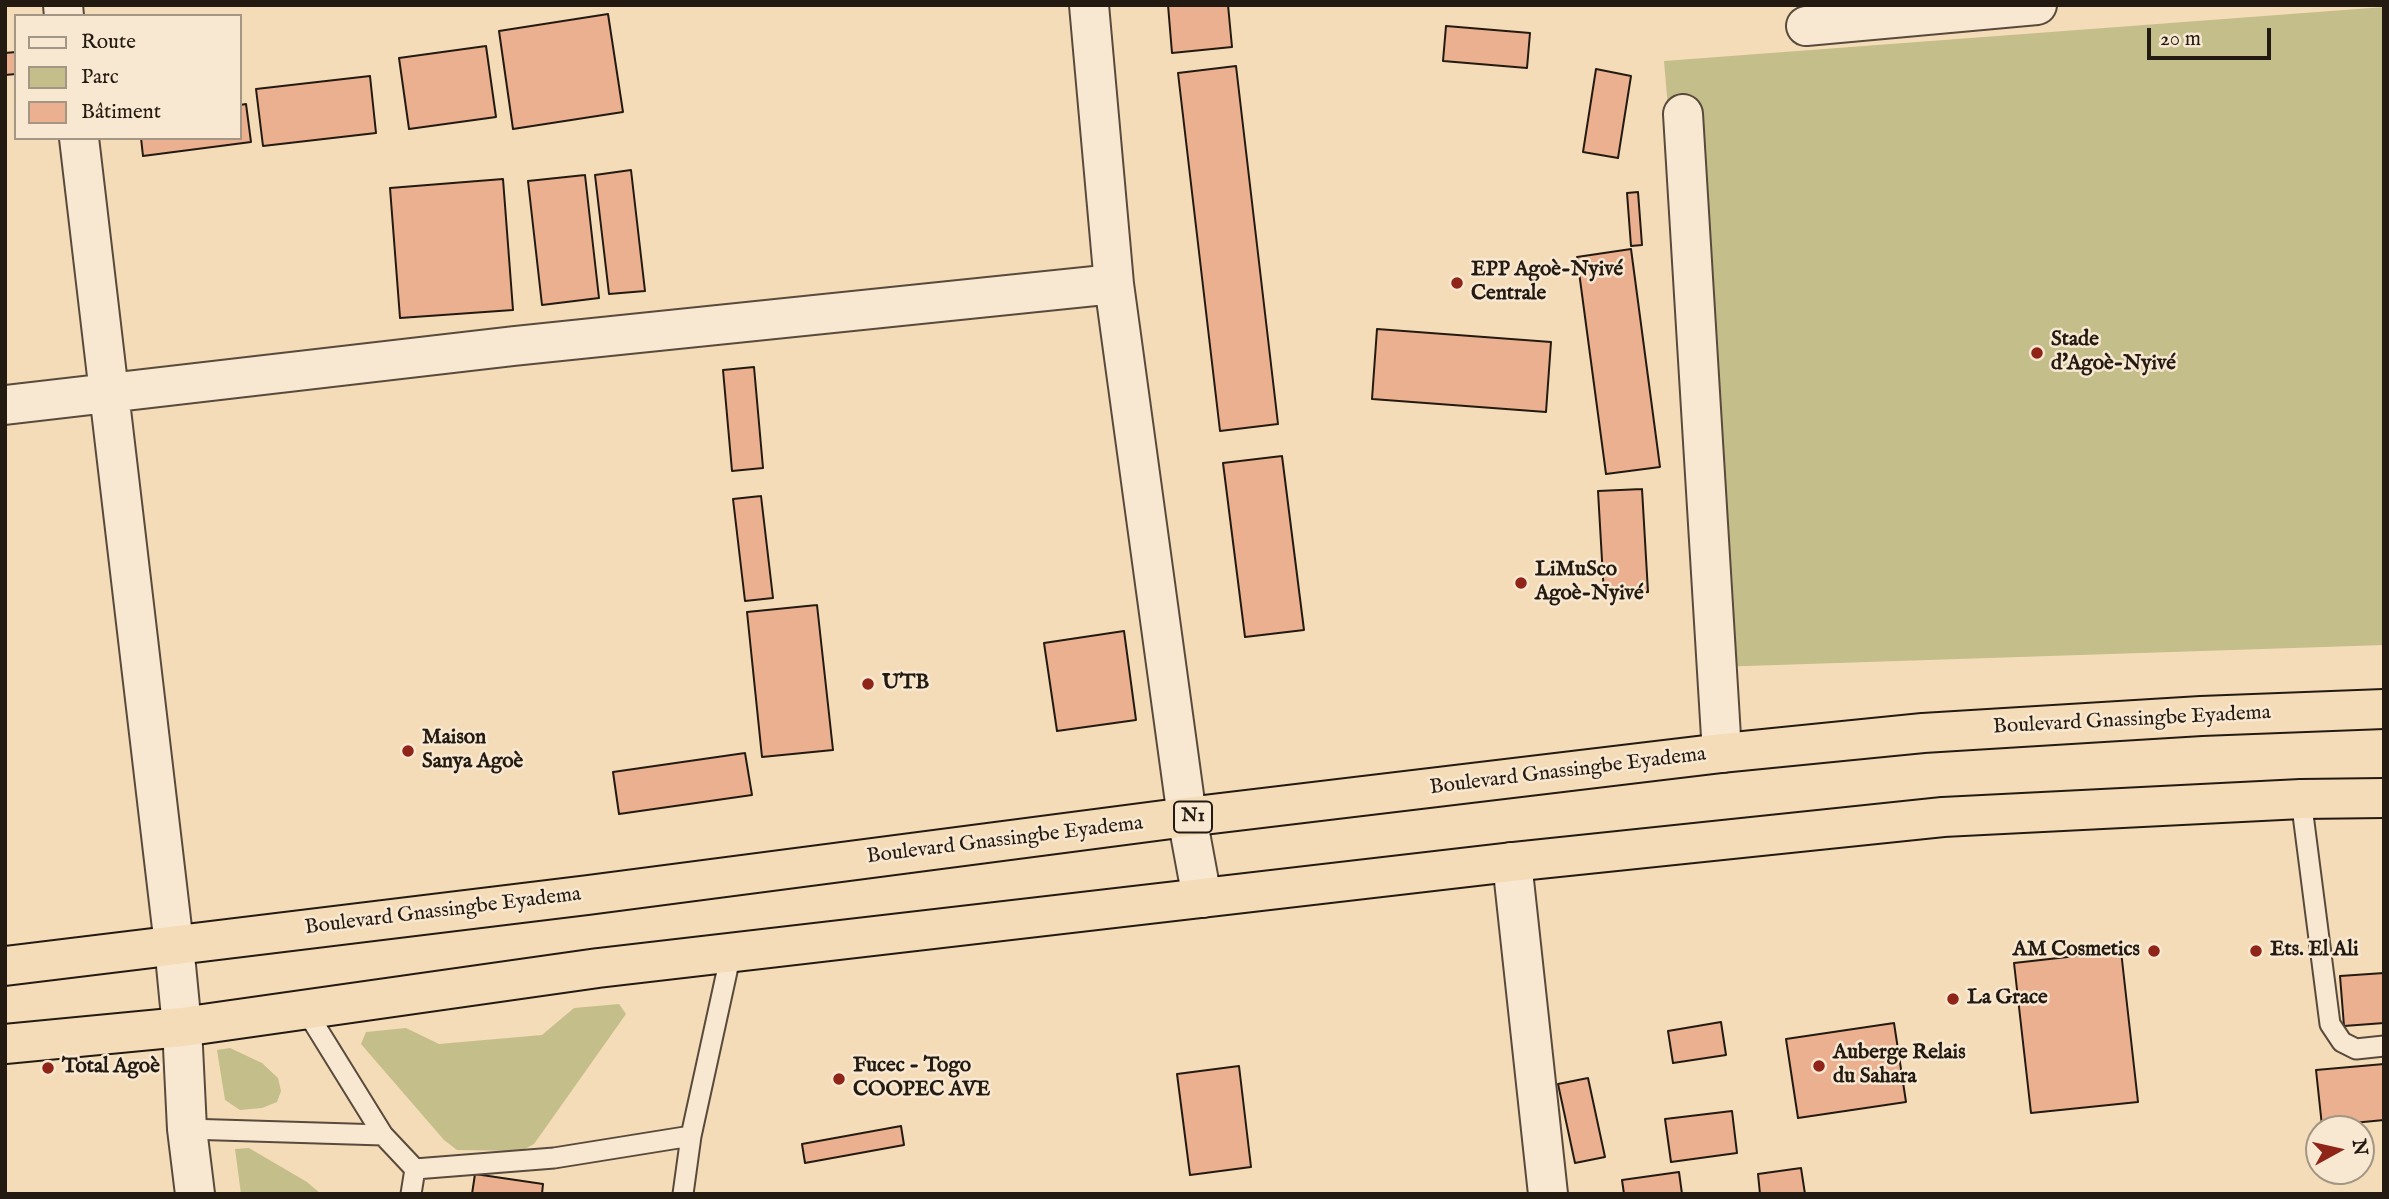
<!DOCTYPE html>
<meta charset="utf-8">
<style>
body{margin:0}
#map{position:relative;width:2389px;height:1199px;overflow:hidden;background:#f5dcb8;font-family:"IM FELL English",serif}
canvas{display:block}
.frame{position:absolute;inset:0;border:7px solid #231a12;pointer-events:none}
.legend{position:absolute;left:14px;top:14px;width:228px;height:126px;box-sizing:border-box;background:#f8e8d1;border:2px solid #a39685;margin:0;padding:9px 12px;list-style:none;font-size:21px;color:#231a12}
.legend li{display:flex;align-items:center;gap:14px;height:35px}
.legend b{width:35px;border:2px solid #a39685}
.north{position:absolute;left:2305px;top:1115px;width:70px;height:70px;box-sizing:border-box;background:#f8e8d1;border:2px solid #a39685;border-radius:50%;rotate:82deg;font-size:19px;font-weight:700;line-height:28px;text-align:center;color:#231a12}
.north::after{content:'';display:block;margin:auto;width:24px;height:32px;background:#8f2418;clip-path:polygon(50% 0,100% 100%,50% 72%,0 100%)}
.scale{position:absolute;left:2147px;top:28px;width:124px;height:32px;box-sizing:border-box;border:4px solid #231a12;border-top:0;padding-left:9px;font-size:21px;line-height:24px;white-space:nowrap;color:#231a12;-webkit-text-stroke:5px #f8e8d1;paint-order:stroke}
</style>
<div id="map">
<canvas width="2389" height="1199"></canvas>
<div class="frame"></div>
<ul class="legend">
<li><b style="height:9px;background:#f8e8d1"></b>Route</li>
<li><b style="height:19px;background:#c4be8a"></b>Parc</li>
<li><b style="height:19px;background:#eab08f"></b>Bâtiment</li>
</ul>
<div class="north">N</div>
<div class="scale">20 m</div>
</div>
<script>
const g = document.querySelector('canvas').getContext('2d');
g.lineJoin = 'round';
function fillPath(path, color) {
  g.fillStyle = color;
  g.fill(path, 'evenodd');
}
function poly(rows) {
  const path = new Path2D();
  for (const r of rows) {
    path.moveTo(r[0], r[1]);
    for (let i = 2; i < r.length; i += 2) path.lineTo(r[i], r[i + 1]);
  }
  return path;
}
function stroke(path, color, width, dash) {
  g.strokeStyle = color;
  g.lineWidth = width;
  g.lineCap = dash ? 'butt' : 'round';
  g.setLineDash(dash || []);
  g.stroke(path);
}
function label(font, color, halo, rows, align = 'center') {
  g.font = font + ' "IM FELL English",serif';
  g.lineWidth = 5;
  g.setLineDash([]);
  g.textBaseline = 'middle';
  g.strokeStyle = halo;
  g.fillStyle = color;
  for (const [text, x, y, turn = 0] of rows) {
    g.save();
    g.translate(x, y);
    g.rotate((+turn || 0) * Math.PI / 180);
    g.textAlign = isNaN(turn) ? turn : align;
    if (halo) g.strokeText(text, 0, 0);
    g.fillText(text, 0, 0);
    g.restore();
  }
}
fillPath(poly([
 [2384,7,2384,645,1716,667,1664,61],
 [619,1004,626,1014,534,1144,521,1151,457,1150,444,1140,361,1044,366,1032,406,1028,439,1044,542,1035,574,1008],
 [230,1048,262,1063,278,1078,281,1091,277,1102,262,1108,240,1110,225,1100,217,1050],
 [249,1148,307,1182,321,1194,241,1194,235,1149]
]), '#c4be8a');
const building = poly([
 [1168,5,1228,5,1232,47,1172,53,1168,5],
 [608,14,623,112,513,129,499,31,608,14],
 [1446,26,1530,33,1527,68,1443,61,1446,26],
 [486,46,496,117,409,129,399,58,486,46],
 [16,52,16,74,5,75,5,53,16,52],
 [1236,66,1278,424,1220,431,1178,73,1236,66],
 [1596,69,1631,76,1618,158,1583,152,1596,69],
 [370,76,376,133,263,146,256,89,370,76],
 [246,104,251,142,143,156,141,138,240,138,240,105,246,104],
 [631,170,645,291,609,294,595,175,631,170],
 [585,175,599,298,542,305,528,181,585,175],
 [503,179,513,310,400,318,390,188,503,179],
 [1638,192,1642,245,1631,246,1627,193,1638,192],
 [1631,249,1660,467,1606,474,1577,257,1631,249],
 [1377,329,1551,342,1546,412,1372,399,1377,329],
 [754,367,763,468,732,471,723,370,754,367],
 [1282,456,1304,630,1245,637,1223,463,1282,456],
 [1642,489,1648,592,1604,595,1598,491,1642,489],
 [761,496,773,598,745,601,733,499,761,496],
 [817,605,833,750,762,757,747,612,817,605],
 [1124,631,1136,720,1057,731,1044,643,1124,631],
 [745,753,752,795,619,814,613,772,745,753],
 [2121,951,2138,1102,2031,1113,2014,963,2121,951],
 [2384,973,2384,1023,2344,1026,2340,976,2384,973],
 [1721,1022,1726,1055,1673,1063,1668,1031,1721,1022],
 [1894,1023,1906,1102,1798,1118,1786,1039,1894,1023],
 [2384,1064,2384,1120,2322,1126,2316,1070,2384,1064],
 [1239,1066,1251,1167,1190,1175,1177,1074,1239,1066],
 [1588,1078,1605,1157,1575,1163,1558,1084,1588,1078],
 [1732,1111,1737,1153,1671,1162,1665,1119,1732,1111],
 [901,1126,904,1145,805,1163,802,1144,901,1126],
 [1801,1168,1805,1194,1760,1194,1758,1174,1801,1168],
 [1679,1172,1682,1194,1624,1194,1622,1180,1679,1172],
 [475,1174,543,1184,542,1194,472,1194,475,1174]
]);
fillPath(building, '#eab08f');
stroke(building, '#231a12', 2);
const lane = poly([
 [2301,799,2330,1024,2342,1042,2356,1049,2384,1046],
 [305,1009,383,1135,415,1169,554,1158,691,1136,731,953],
 [187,1129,383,1135],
 [411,1194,415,1169],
 [683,1194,691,1136]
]);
const street = poly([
 [63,5,64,16],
 [1089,5,1114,284,1187,817,1202,898],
 [1806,26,2037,5],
 [1683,114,1722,753],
 [79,138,174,945,182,1027,187,1129,195,1194],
 [5,405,514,346,1114,284],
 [1512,862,1548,1194]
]);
const highway = poly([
 [5,966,588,895,1187,817,1722,753,1923,733,2201,716,2384,709],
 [5,1044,182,1027,598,968,1512,862,1943,817,2301,799,2384,798]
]);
stroke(lane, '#584a3c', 23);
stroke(street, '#584a3c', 42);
stroke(highway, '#231a12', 42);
stroke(lane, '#f8e8d1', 19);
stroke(street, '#f8e8d1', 38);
stroke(highway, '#f5dcb8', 38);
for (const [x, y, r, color] of [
 [1457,283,7,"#8f2418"],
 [2037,353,7,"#8f2418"],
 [1521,583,7,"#8f2418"],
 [868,684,7,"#8f2418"],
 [408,751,7,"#8f2418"],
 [2154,951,7,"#8f2418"],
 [2256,951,7,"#8f2418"],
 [1953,999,7,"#8f2418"],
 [1819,1066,7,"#8f2418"],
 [48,1068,7,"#8f2418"],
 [839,1079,7,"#8f2418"]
]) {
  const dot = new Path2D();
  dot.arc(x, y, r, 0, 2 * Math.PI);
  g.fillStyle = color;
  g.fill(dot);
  stroke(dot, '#f8e8d1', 2.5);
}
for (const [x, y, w] of [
 [1193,817,38]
]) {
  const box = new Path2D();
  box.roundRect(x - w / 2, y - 15.5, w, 31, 5);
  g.fillStyle = '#f8e8d1';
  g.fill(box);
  stroke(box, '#231a12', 2);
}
label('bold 19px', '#231a12', null, [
 ["N1",1193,817]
]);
label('bold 21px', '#231a12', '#f8e8d1', [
 ["EPP Agoè-Nyivé",1471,271],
 ["Centrale",1471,295],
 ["Stade",2051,341],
 ["d'Agoè-Nyivé",2051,365],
 ["LiMuSco",1535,571],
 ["Agoè-Nyivé",1535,595],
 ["UTB",882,684],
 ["Maison",422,739],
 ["Sanya Agoè",422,763],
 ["AM Cosmetics",2140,951,"right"],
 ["Ets. El Ali",2270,951],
 ["La Grace",1967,999],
 ["Auberge Relais",1833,1054],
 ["du Sahara",1833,1078],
 ["Fucec - Togo",853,1067],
 ["COOPEC AVE",853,1091],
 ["Total Agoè",62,1068]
], 'left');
label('21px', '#231a12', '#f8e8d1', [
 ["Boulevard Gnassingbe Eyadema",2132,721,-3],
 ["Boulevard Gnassingbe Eyadema",1568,772,-7],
 ["Boulevard Gnassingbe Eyadema",1005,841,-7],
 ["Boulevard Gnassingbe Eyadema",443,912,-7]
]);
</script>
